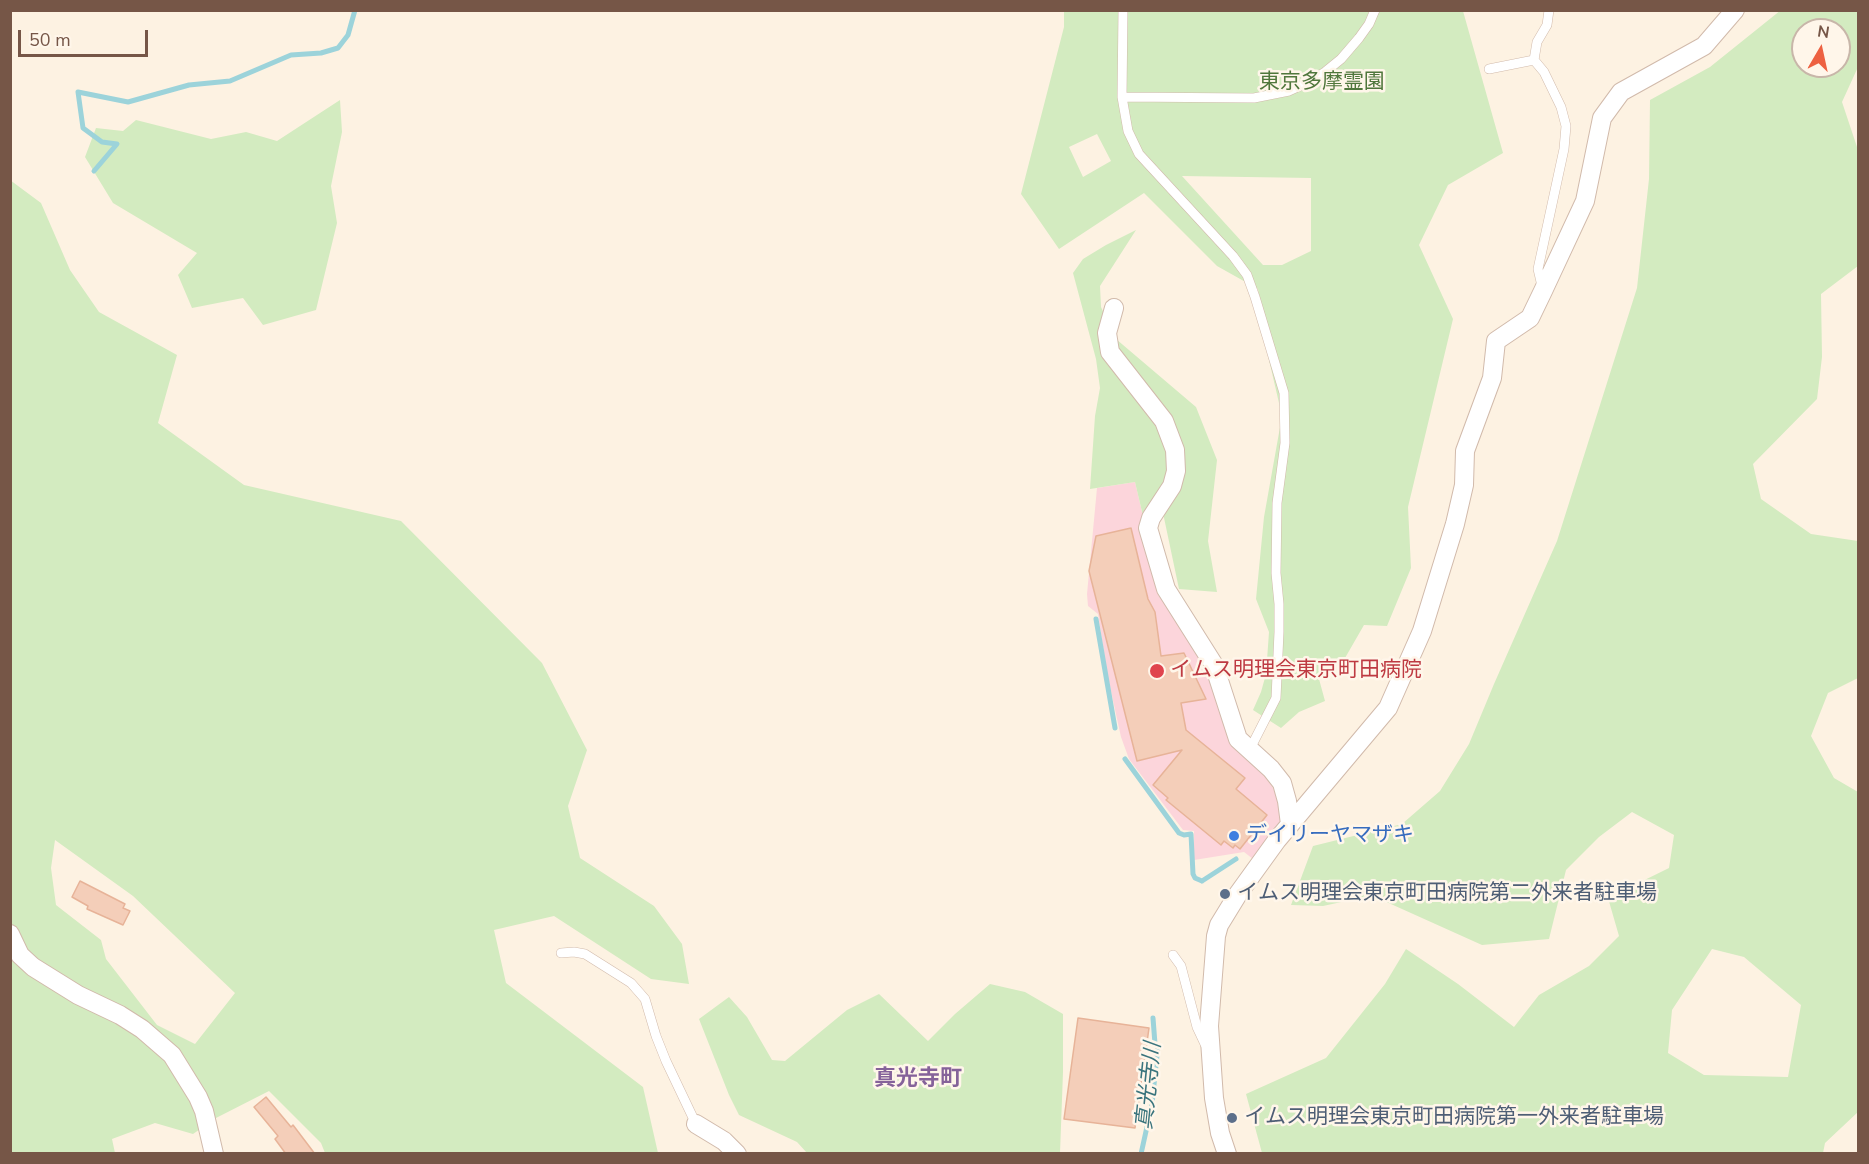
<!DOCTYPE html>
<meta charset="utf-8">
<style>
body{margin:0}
#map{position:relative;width:1869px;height:1164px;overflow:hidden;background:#fdf2e2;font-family:"Nunito Sans",sans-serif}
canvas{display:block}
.frame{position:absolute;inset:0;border:12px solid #765647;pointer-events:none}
.north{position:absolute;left:1791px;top:18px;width:60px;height:60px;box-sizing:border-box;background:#fff6ea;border:2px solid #c8b6a9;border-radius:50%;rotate:9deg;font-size:16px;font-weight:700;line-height:24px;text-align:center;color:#765647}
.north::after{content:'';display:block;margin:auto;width:21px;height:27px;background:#ed6141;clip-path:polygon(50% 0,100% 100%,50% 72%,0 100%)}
.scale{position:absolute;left:18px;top:30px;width:130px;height:27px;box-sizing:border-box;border:3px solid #765647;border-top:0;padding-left:8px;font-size:18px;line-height:21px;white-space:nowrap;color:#765647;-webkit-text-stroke:4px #fff6ea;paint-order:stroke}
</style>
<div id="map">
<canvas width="1869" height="1164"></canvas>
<div class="frame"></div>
<div class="north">N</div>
<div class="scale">50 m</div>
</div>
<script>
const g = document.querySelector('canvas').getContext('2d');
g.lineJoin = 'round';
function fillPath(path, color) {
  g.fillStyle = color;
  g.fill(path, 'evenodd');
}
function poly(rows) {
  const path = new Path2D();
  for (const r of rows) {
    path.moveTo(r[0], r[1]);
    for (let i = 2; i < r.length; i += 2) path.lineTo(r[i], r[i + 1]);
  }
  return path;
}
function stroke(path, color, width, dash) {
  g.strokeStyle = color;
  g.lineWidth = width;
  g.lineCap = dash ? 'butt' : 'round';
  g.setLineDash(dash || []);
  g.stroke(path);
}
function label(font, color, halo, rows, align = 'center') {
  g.font = font + ' "Nunito Sans","Noto Sans JP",sans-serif';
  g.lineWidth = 5;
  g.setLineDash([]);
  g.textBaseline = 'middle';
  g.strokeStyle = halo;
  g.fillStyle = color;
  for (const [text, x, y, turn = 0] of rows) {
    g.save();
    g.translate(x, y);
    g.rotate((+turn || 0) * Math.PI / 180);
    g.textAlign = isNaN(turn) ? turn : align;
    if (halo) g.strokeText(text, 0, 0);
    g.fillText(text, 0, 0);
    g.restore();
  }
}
fillPath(poly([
 [1135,482,1143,516,1140,530,1159,596,1176,619,1206,669,1232,746,1266,776,1277,795,1282,811,1280,823,1253,859,1244,852,1194,860,1194,831,1183,830,1129,759,1121,737,1107,673,1098,614,1088,606,1087,594,1097,488]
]), '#fcd5db');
fillPath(poly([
 [1781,10,1858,11,1858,67,1842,102,1858,150,1858,266,1821,294,1822,357,1817,399,1753,464,1761,499,1811,534,1858,541,1858,678,1828,693,1811,736,1834,778,1858,792,1858,1112,1825,1143,1823,1153,1262,1153,1246,1094,1326,1058,1385,984,1406,949,1458,984,1514,1027,1539,995,1589,966,1619,936,1608,898,1669,868,1674,835,1632,812,1599,837,1566,870,1549,939,1482,945,1382,900,1360,898,1323,906,1291,905,1313,846,1402,824,1440,791,1469,744,1494,684,1557,541,1637,288,1649,179,1650,100,1710,67],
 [1803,30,1839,30,1839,66,1803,66],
 [1712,949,1744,957,1801,1005,1788,1077,1704,1075,1668,1053,1672,1010],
 [1064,11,1463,11,1503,153,1448,185,1419,245,1453,319,1408,507,1411,568,1387,626,1364,625,1345,658,1319,679,1325,701,1299,712,1281,728,1253,710,1261,692,1266,674,1269,632,1256,599,1264,517,1282,416,1263,334,1258,289,1217,266,1144,193,1059,249,1021,194,1064,27],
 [1097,134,1111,161,1083,177,1069,147],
 [1182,176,1311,178,1311,251,1282,265,1263,265],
 [340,100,342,132,331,186,337,223,316,310,263,325,243,298,192,308,178,275,197,253,113,203,85,157,96,128,123,131,136,120,211,139,246,132,277,141],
 [10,180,41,203,70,270,99,312,177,355,158,423,244,485,401,521,542,663,587,750,568,806,580,858,654,906,682,944,689,984,651,979,554,916,494,930,506,983,643,1087,658,1153,325,1153,321,1143,269,1091,216,1118,193,1134,155,1123,112,1139,115,1153,11,1153],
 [55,840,133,896,235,993,195,1044,157,1025,106,959,101,940,56,905,51,868],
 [1136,230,1100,286,1101,307,1116,339,1196,407,1217,460,1208,541,1217,592,1179,589,1163,513,1143,516,1135,482,1090,489,1095,416,1100,388,1096,359,1073,273,1083,259,1106,245],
 [990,984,1025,992,1063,1014,1063,1072,1060,1153,807,1153,797,1142,739,1115,729,1095,699,1019,729,997,747,1017,772,1060,785,1061,847,1010,879,994,928,1041,955,1014]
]), '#d3ebc0');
stroke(poly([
 [94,171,117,144,102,142,83,128,78,92,128,102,189,85,230,81,291,55,321,53,338,48,348,35,355,10],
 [1096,619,1115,728],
 [1125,759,1179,833,1184,835,1191,834,1193,874,1195,878,1202,881],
 [1202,881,1236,859],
 [1141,1154,1152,1104,1158,1046,1155,1044,1153,1018]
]), '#9cd3da', 5);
const building = poly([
 [1131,528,1148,599,1155,612,1161,656,1184,653,1206,699,1181,703,1186,730,1245,778,1236,789,1267,815,1240,849,1235,845,1233,848,1224,841,1221,845,1166,800,1168,798,1153,785,1182,750,1137,761,1089,571,1096,536,1131,528],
 [80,881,125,904,123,908,130,911,123,925,87,909,88,906,72,897,80,881],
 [1078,1018,1149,1028,1135,1128,1064,1119,1078,1018],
 [266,1097,291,1127,293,1125,315,1154,286,1154,275,1139,278,1136,254,1107,266,1097]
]);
fillPath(building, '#f4ceb9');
stroke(building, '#e7b398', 1.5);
const lane = poly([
 [1123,10,1122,97,1128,131,1139,154,1233,256,1247,275,1255,297,1284,393,1285,443,1277,503,1276,573,1279,604,1279,632,1276,698,1250,749],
 [1534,60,1544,72,1561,107,1566,126,1564,149,1538,269,1542,286],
 [1534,60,1537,42,1547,25,1549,10],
 [1489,69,1534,60],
 [1122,97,1254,98,1289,91,1309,82,1325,72,1341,59,1359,38,1369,24,1375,10],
 [561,953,574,952,585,954,631,983,645,999,656,1036,666,1061,696,1124],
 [1173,955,1181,966,1197,1027,1205,1044]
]);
const street = poly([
 [1114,308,1107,333,1110,352,1164,421,1175,450,1176,471,1172,486,1151,518,1148,528,1166,589,1214,665,1238,739,1271,769,1282,783,1287,801,1290,824],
 [10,934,20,955,33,967,78,995,120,1015,142,1029,172,1055,198,1097,204,1111,214,1154],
 [696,1124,724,1141,737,1154],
 [1227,1154,1220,1133,1214,1098,1209,1026,1216,936,1219,925,1238,894,1277,840,1388,708,1422,631,1455,524,1464,485,1465,451,1492,378,1496,341,1530,318,1543,291,1585,201,1602,118,1621,92,1704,46,1735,10]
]);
stroke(lane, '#d1baab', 10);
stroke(street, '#d1baab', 20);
stroke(lane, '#fff', 9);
stroke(street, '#fff', 18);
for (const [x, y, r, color] of [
 [1157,671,8,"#e0444e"],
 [1234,836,6,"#3f7fe0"],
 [1225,894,6,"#5c6f8a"],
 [1232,1118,6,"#5c6f8a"]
]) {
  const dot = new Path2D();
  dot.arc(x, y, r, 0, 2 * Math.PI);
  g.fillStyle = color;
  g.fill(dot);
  stroke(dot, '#fff6ea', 2);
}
label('21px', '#50773c', '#fff6ea', [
 ["東京多摩霊園",1322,83]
]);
label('21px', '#be3a42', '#fff6ea', [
 ["イムス明理会東京町田病院",1170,671]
], 'left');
label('21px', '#366cbe', '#fff6ea', [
 ["デイリーヤマザキ",1246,836]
], 'left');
label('21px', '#4e5e75', '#fff6ea', [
 ["イムス明理会東京町田病院第二外来者駐車場",1237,894],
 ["イムス明理会東京町田病院第一外来者駐車場",1244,1118]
], 'left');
label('bold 22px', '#85629a', '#fff6ea', [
 ["真光寺町",918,1080]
]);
label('italic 22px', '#3a747d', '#fff6ea', [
 ["真光寺川",1150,1086,-84]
]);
</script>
